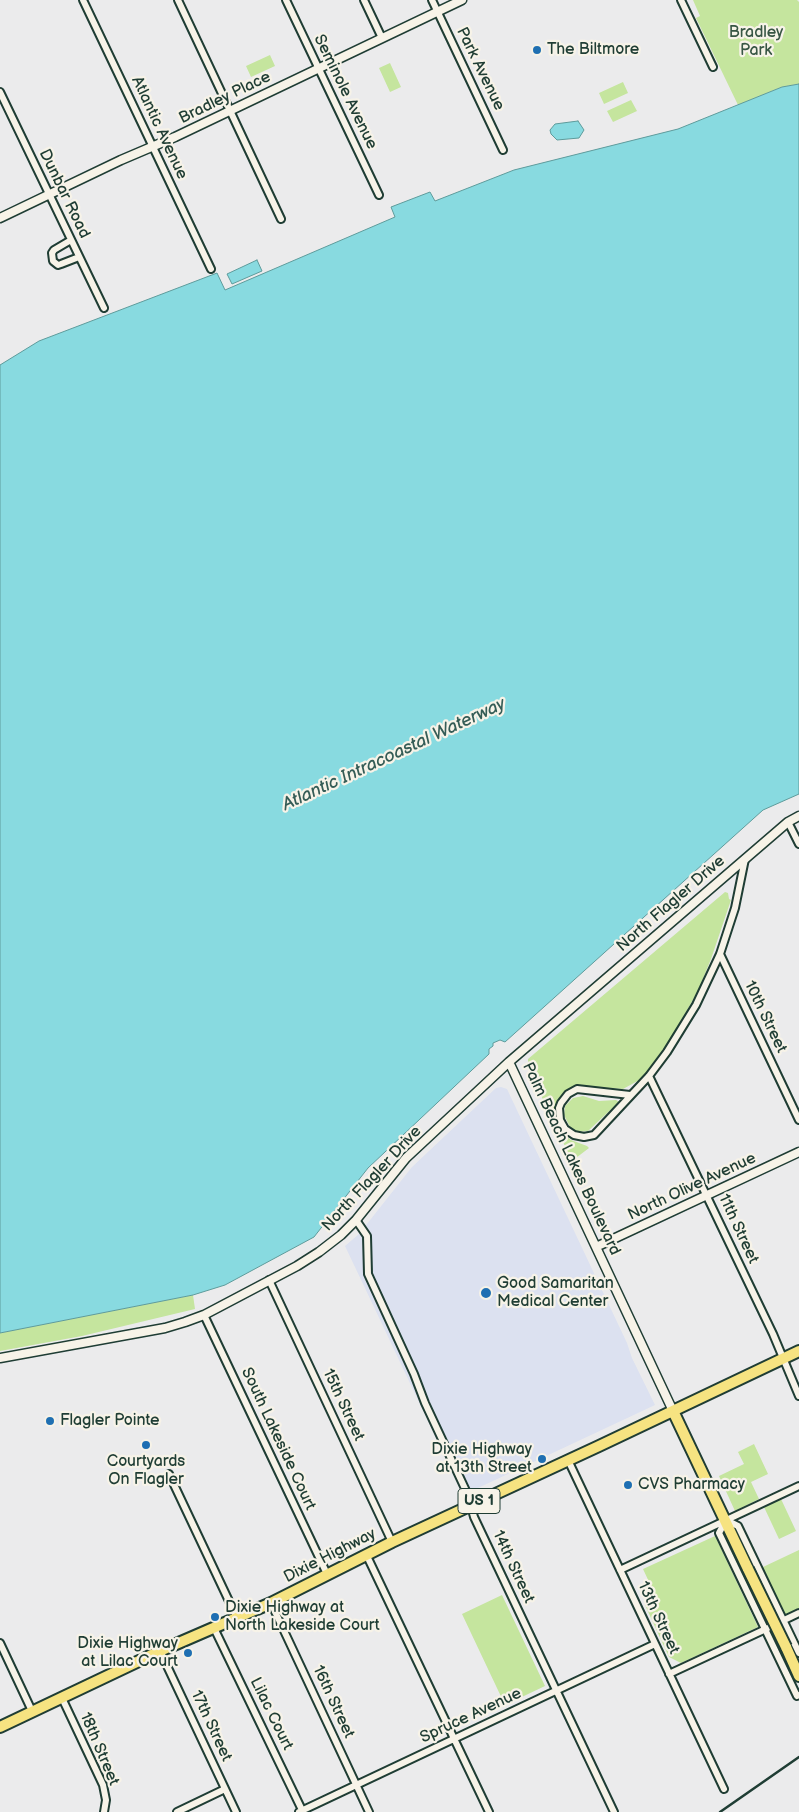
<!DOCTYPE html>
<style>
body{margin:0}
canvas{display:block;background:#ebebec}
</style>
<canvas width="799" height="1812"></canvas>
<script>
const g = document.querySelector('canvas').getContext('2d');
g.lineJoin = 'round';
function fillPath(path, color) {
  g.fillStyle = color;
  g.fill(path, 'evenodd');
}
function poly(rows) {
  const path = new Path2D();
  for (const r of rows) {
    path.moveTo(r[0], r[1]);
    for (let i = 2; i < r.length; i += 2) path.lineTo(r[i], r[i + 1]);
  }
  return path;
}
function stroke(path, color, width, dash) {
  g.strokeStyle = color;
  g.lineWidth = width;
  g.lineCap = dash ? 'butt' : 'round';
  g.setLineDash(dash || []);
  g.stroke(path);
}
function label(font, color, halo, rows, align = 'center') {
  g.font = font + ' "Balsamiq Sans",sans-serif';
  g.lineWidth = 4.5;
  g.setLineDash([]);
  g.textBaseline = 'middle';
  g.strokeStyle = halo;
  g.fillStyle = color;
  for (const [text, x, y, turn = 0] of rows) {
    g.save();
    g.translate(x, y);
    g.rotate((+turn || 0) * Math.PI / 180);
    g.textAlign = isNaN(turn) ? turn : align;
    if (halo) g.strokeText(text, 0, 0);
    g.fillText(text, 0, 0);
    g.restore();
  }
}
fillPath(poly([
 [501,1087,507,1089,627,1343,632,1358,655,1405,463,1495,345,1246,359,1234,412,1167,496,1088]
]), '#dce1f0');
fillPath(poly([
 [693,0,797,0,799,2,799,84,782,87,738,105,696,18,700,16],
 [270,55,275,66,251,77,246,66],
 [390,63,401,87,390,92,379,68],
 [623,82,628,93,604,104,599,93],
 [631,100,637,111,613,122,607,111],
 [725,892,728,893,729,899,731,900,711,959,698,991,670,1040,643,1078,623,1089,578,1086,562,1094,554,1116,560,1131,571,1140,587,1146,589,1148,572,1161,528,1068,528,1059],
 [583,1096,599,1101,616,1100,619,1102,588,1131,577,1132,570,1127,564,1115,565,1106,573,1098],
 [193,1295,195,1309,82,1336,0,1351,0,1333],
 [754,1444,768,1474,751,1482,759,1499,735,1511,719,1476,744,1464,738,1452],
 [781,1499,796,1531,779,1539,764,1507],
 [715,1536,758,1627,681,1663,669,1657,645,1605,657,1599,643,1569],
 [799,1550,799,1608,785,1615,763,1567],
 [502,1595,545,1686,505,1705,462,1614]
]), '#c5e59e');
const water = poly([
 [799,84,799,794,763,810,505,1042,500,1040,493,1043,493,1046,489,1049,489,1054,368,1168,314,1237,225,1285,193,1295,0,1333,0,365,39,341,217,273,225,290,395,217,391,207,430,192,435,201,514,170,678,129,782,87,799,84],
 [578,121,584,130,579,138,557,140,551,134,550,130,555,124,578,121],
 [257,260,262,271,232,284,227,274,257,260]
]);
fillPath(water, '#88dae0');
stroke(water, '#5e9b9b', 1);
const minor = poly([
 [83,0,211,269],
 [178,0,281,219],
 [286,0,379,195],
 [364,0,382,38],
 [432,0,503,150],
 [681,0,713,67],
 [0,92,104,308],
 [71,240,54,250,52,253,53,261,58,265,61,264,79,257],
 [788,822,799,844],
 [720,954,799,1120],
 [649,1076,773,1334,799,1396],
 [630,1095,577,1089,568,1094,561,1103,559,1108,560,1120,565,1129,574,1135,584,1137,594,1135,649,1076,667,1052,696,1005,720,954,735,908,745,859],
 [356,1220,367,1236,368,1274,414,1374,425,1403,468,1495,474,1517,614,1812],
 [269,1280,392,1542],
 [204,1315,327,1574],
 [568,1460,724,1789],
 [169,1474,237,1618],
 [366,1554,489,1812],
 [620,1570,799,1486],
 [271,1603,369,1812],
 [780,1622,799,1613],
 [214,1628,303,1812],
 [0,1643,32,1711],
 [160,1651,236,1812],
 [799,1653,738,1526,726,1520,719,1533,797,1696,799,1695],
 [669,1674,768,1628],
 [62,1698,103,1785,106,1800,104,1812],
 [177,1812,225,1789],
 [299,1812,655,1644]
]);
const tertiary = poly([
 [0,218,121,160,175,137,462,0],
 [509,1062,673,1411],
 [596,1247,799,1152],
 [0,1358,165,1328,185,1322,204,1315,297,1266,319,1252,341,1235,356,1220,406,1158,509,1062,745,859,788,822,799,816]
]);
const primary = poly([
 [673,1411,748,1569],
 [786,1647,799,1676],
 [0,1727,160,1651,271,1603,392,1542,599,1446,799,1351]
]);
stroke(minor, '#1f3d34', 10);
stroke(tertiary, '#1f3d34', 11);
stroke(primary, '#1f3d34', 14);
stroke(minor, '#f7f3e8', 6);
stroke(tertiary, '#f7f3e8', 8);
stroke(primary, '#f6e381', 10);
stroke(poly([
 [720,1812,799,1757]
]), '#1f3d34', 2.5);
const primaryBridge = poly([
 [748,1569,786,1647]
]);
stroke(primaryBridge, '#1f3d34', 14, []);
stroke(primaryBridge, '#f6e381', 10);
for (const [x, y, r, color] of [
 [537,50,5,"#1f6fb2"],
 [486,1293,6,"#1f6fb2"],
 [50,1421,5,"#1f6fb2"],
 [146,1445,5,"#1f6fb2"],
 [542,1459,5,"#1f6fb2"],
 [628,1485,5,"#1f6fb2"],
 [215,1617,5,"#1f6fb2"],
 [188,1653,5,"#1f6fb2"]
]) {
  const dot = new Path2D();
  dot.arc(x, y, r, 0, 2 * Math.PI);
  g.fillStyle = color;
  g.fill(dot);
  stroke(dot, '#f7f3e8', 2);
}
for (const [x, y, w] of [
 [479,1501,42]
]) {
  const box = new Path2D();
  box.roundRect(x - w / 2, y - 12.5, w, 25, 4);
  g.fillStyle = '#f7f3e8';
  g.fill(box);
  stroke(box, '#1f3d34', 1);
}
label('bold 15px', '#1f3d34', null, [
 ["US 1",479,1501]
]);
label('16px', '#385644', '#f7f3e8', [
 ["Bradley",756,33],
 ["Park",756,51]
]);
label('16px', '#1f3d34', '#f7f3e8', [
 ["The Biltmore",547,50],
 ["Good Samaritan",497,1284],
 ["Medical Center",497,1302],
 ["Flagler Pointe",60,1421],
 ["Dixie Highway",532,1450,"right"],
 ["at 13th Street",532,1468,"right"],
 ["Courtyards",146,1462,"center"],
 ["On Flagler",146,1480,"center"],
 ["CVS Pharmacy",638,1485],
 ["Dixie Highway at",225,1608],
 ["North Lakeside Court",225,1626],
 ["Dixie Highway",178,1644,"right"],
 ["at Lilac Court",178,1662,"right"]
], 'left');
label('16px', '#1f3d34', '#f7f3e8', [
 ["Park Avenue",480,69,64],
 ["Seminole Avenue",345,92,64],
 ["Bradley Place",225,98,-26],
 ["Atlantic Avenue",159,128,65],
 ["Dunbar Road",64,194,64],
 ["North Flagler Drive",671,904,-41],
 ["10th Street",765,1017,64],
 ["Palm Beach Lakes Boulevard",571,1159,65],
 ["North Flagler Drive",372,1179,-47],
 ["North Olive Avenue",692,1187,-25],
 ["11th Street",738,1229,65],
 ["15th Street",343,1405,65],
 ["South Lakeside Court",278,1439,65],
 ["Dixie Highway",330,1556,-27],
 ["14th Street",513,1567,65],
 ["13th Street",658,1618,65],
 ["16th Street",333,1702,65],
 ["Lilac Court",271,1714,64],
 ["Spruce Avenue",471,1716,-25],
 ["17th Street",211,1726,65],
 ["18th Street",99,1749,67]
]);
label('italic 18px', '#345c56', '#f7f3e8', [
 ["Atlantic Intracoastal Waterway",394,755,-25]
]);
</script>
